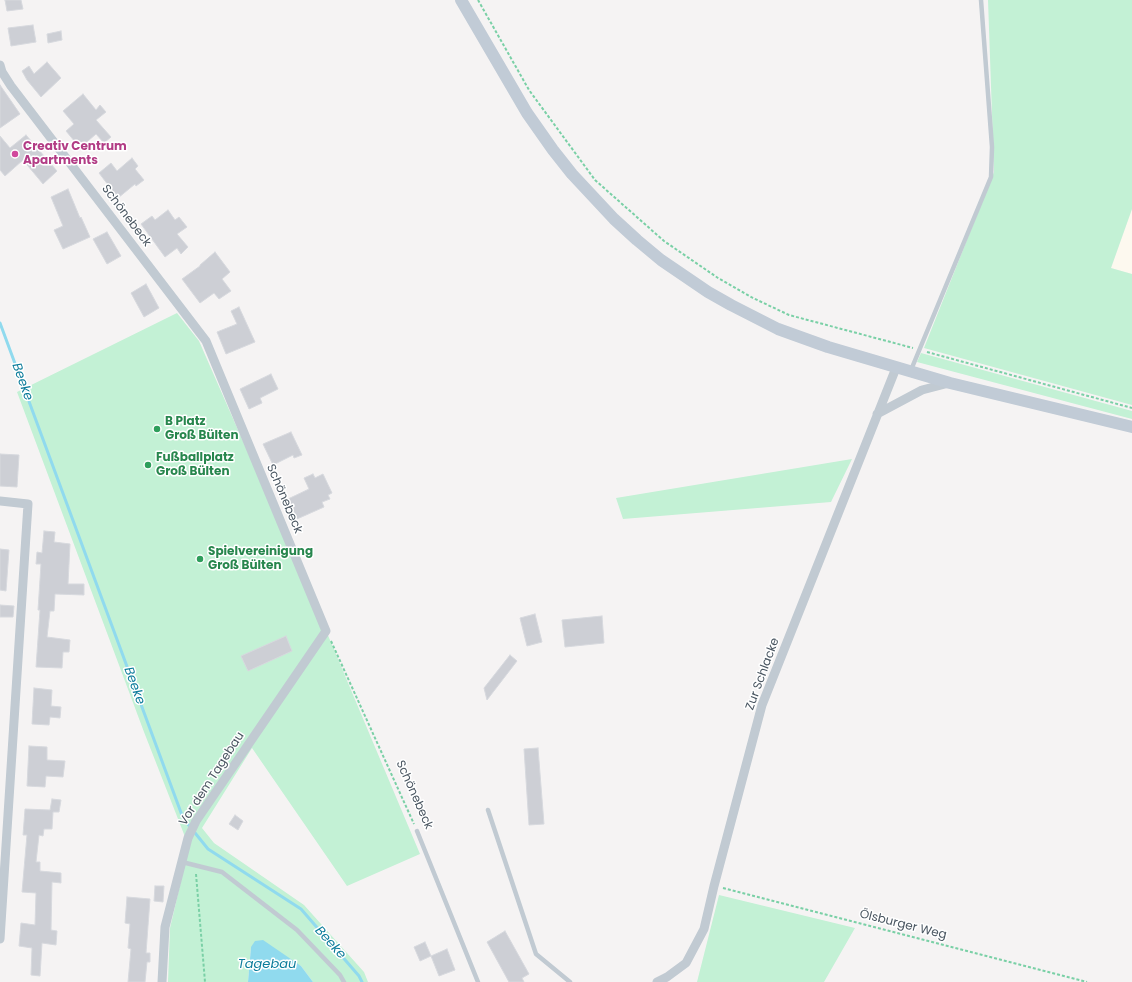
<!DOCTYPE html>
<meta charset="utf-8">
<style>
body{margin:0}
canvas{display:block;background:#f5f3f3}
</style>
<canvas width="1132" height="982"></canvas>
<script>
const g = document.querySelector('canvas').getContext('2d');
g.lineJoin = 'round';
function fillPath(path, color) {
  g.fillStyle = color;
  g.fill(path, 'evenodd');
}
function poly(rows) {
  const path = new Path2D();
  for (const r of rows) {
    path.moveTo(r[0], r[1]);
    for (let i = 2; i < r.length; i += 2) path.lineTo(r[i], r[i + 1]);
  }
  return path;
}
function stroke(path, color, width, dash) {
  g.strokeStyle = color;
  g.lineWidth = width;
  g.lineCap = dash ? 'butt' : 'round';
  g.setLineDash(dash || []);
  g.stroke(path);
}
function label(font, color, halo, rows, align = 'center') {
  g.font = font + ' Poppins,sans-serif';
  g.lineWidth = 3;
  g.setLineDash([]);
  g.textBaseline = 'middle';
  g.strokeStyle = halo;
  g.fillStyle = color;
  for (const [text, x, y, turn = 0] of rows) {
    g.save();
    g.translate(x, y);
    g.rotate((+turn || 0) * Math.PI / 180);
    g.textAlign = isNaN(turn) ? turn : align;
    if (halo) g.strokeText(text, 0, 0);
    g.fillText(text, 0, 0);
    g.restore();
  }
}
fillPath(poly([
 [1132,209,1132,274,1111,268]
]), '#fdf9ef');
fillPath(poly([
 [988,0,1132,0,1132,209,1111,268,1132,274,1132,405,924,348,994,172],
 [177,313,199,341,327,633,420,854,347,886,252,748,202,828,214,843,304,905,364,972,368,982,313,982,301,966,251,947,248,982,168,982,170,928,189,847,144,732,17,392],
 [921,353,1132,411,1132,419,917,362],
 [852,459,831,502,623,519,616,498],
 [719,895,855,928,824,982,697,982]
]), '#c3f1d5');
fillPath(poly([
 [263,940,301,966,313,982,248,982,251,947,255,941]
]), '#90daee');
stroke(poly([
 [0,323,183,818,208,849,301,909,359,976,362,982]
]), '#90daee', 3);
const building = poly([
 [5,0,21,0,23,9,7,11,5,0],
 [33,25,36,42,11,46,8,28,33,25],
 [61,31,62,40,48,43,47,34,61,31],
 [47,62,61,78,41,97,27,80,22,71,29,66,34,74,47,62],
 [0,85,20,114,0,128,0,85],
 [83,94,96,110,100,105,106,112,96,120,111,137,104,143,96,134,80,148,66,131,74,124,63,111,83,94],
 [26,135,57,171,43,184,23,160,5,176,0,170,0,136,10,148,26,135],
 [132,158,138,166,135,169,144,180,136,186,135,184,118,198,99,173,111,163,117,171,132,158],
 [68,189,80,218,81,217,90,237,63,249,54,230,63,226,51,197,68,189],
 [168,210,175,220,179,217,187,227,177,234,188,247,181,254,177,248,165,257,141,224,152,216,155,220,168,210],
 [107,232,121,256,107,264,93,239,107,232],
 [215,252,230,272,222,279,231,291,219,299,214,293,200,303,182,279,200,266,200,265,215,252],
 [146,284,159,308,144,317,131,293,146,284],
 [239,307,255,342,226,354,217,332,237,324,231,311,239,307],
 [271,374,278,389,260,398,262,403,249,409,240,389,271,374],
 [291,432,302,455,294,458,293,455,273,465,263,444,291,432],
 [0,454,19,455,17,487,0,486,0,454],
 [313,474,315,478,323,474,332,493,328,495,330,499,322,502,324,507,297,519,288,499,309,489,304,478,313,474],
 [44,531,55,532,54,542,70,544,68,584,84,584,84,595,55,594,54,611,50,611,47,637,70,640,69,652,63,652,62,668,36,667,40,610,38,610,41,564,36,564,37,552,42,553,44,531],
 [0,549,9,550,6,591,0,590,0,549],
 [0,605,14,606,13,617,0,617,0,605],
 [535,614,542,642,527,646,520,618,535,614],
 [602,616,604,643,565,647,562,620,602,616],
 [286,636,292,651,248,671,241,656,286,636],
 [510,655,517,661,487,700,484,688,510,655],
 [34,688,52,690,51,706,61,707,60,718,50,717,49,725,32,724,34,688],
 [29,746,47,747,47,760,65,761,63,777,46,776,45,787,27,786,29,746],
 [538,748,544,824,529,825,524,749,538,748],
 [52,799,61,800,59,812,53,812,52,829,44,829,43,836,39,835,36,862,40,862,40,871,61,873,61,883,52,882,51,930,57,931,56,945,42,943,40,976,31,975,32,948,19,946,21,923,35,925,36,893,22,892,27,835,23,835,25,809,50,810,52,799],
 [235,815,243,821,238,830,229,824,235,815],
 [155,886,164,886,163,902,154,901,155,886],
 [127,897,150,899,146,953,150,953,150,962,147,962,145,982,128,982,131,949,128,948,130,924,125,923,127,897],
 [505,931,529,974,522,978,524,982,509,982,487,942,505,931],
 [425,942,431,956,420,961,414,947,425,942],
 [447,949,455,970,439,976,431,956,447,949]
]);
fillPath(building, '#cdcfd5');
stroke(building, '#d7d9de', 1);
stroke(poly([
 [478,0,529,90,595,180,664,241,718,278,753,298,789,315,913,348],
 [927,352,1132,408],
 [331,641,414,824],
 [196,874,205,982],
 [723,888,1087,982]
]), '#7ad0a6', 2, [3, 2]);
stroke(poly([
 [911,370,991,177,992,147,981,0],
 [488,810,536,954,570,982],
 [417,831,478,982],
 [182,862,222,872,297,930,340,975,344,982]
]), '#c1cad2', 4.5);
stroke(poly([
 [0,65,2,72,11,86,206,341,326,631,196,821,188,838,165,927,162,982],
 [877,414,922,390,949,383],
 [0,501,28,504,0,939],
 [657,982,667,977,686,963,704,929,714,886,762,705,896,368]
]), '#c1cad2', 9);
stroke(poly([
 [461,0,527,113,553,150,572,174,614,219,637,240,661,260,708,292,731,305,778,329,828,347,950,383,1132,427]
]), '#c1cbd6', 12);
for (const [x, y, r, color] of [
 [15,154,4,"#d1479c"],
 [157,429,4,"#2e9e5b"],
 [148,465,4,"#2e9e5b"],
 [200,559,4,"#2e9e5b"]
]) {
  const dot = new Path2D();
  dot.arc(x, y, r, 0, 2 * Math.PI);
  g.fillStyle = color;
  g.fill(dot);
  stroke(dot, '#fff', 1.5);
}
label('bold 12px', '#b23c85', '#fff', [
 ["Creativ Centrum",23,147],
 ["Apartments",23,161]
], 'left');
label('12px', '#4a5661', '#fff', [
 ["Schönebeck",126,216,53],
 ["Schönebeck",284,499,67],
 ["Zur Schlacke",763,674,-70],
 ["Vor dem Tagebau",212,779,-57],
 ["Schönebeck",414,795,66],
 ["Ölsburger Weg",903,925,14]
]);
label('bold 12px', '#27864d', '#fff', [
 ["B Platz",165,422],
 ["Groß Bülten",165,436],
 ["Fußballplatz",156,458],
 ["Groß Bülten",156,472],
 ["Spielvereinigung",208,552],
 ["Groß Bülten",208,566]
], 'left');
label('italic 13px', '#0c7c9b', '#fff', [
 ["Beeke",22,382,70],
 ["Beeke",134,686,70],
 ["Beeke",330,943,48],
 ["Tagebau",267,965]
]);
</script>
